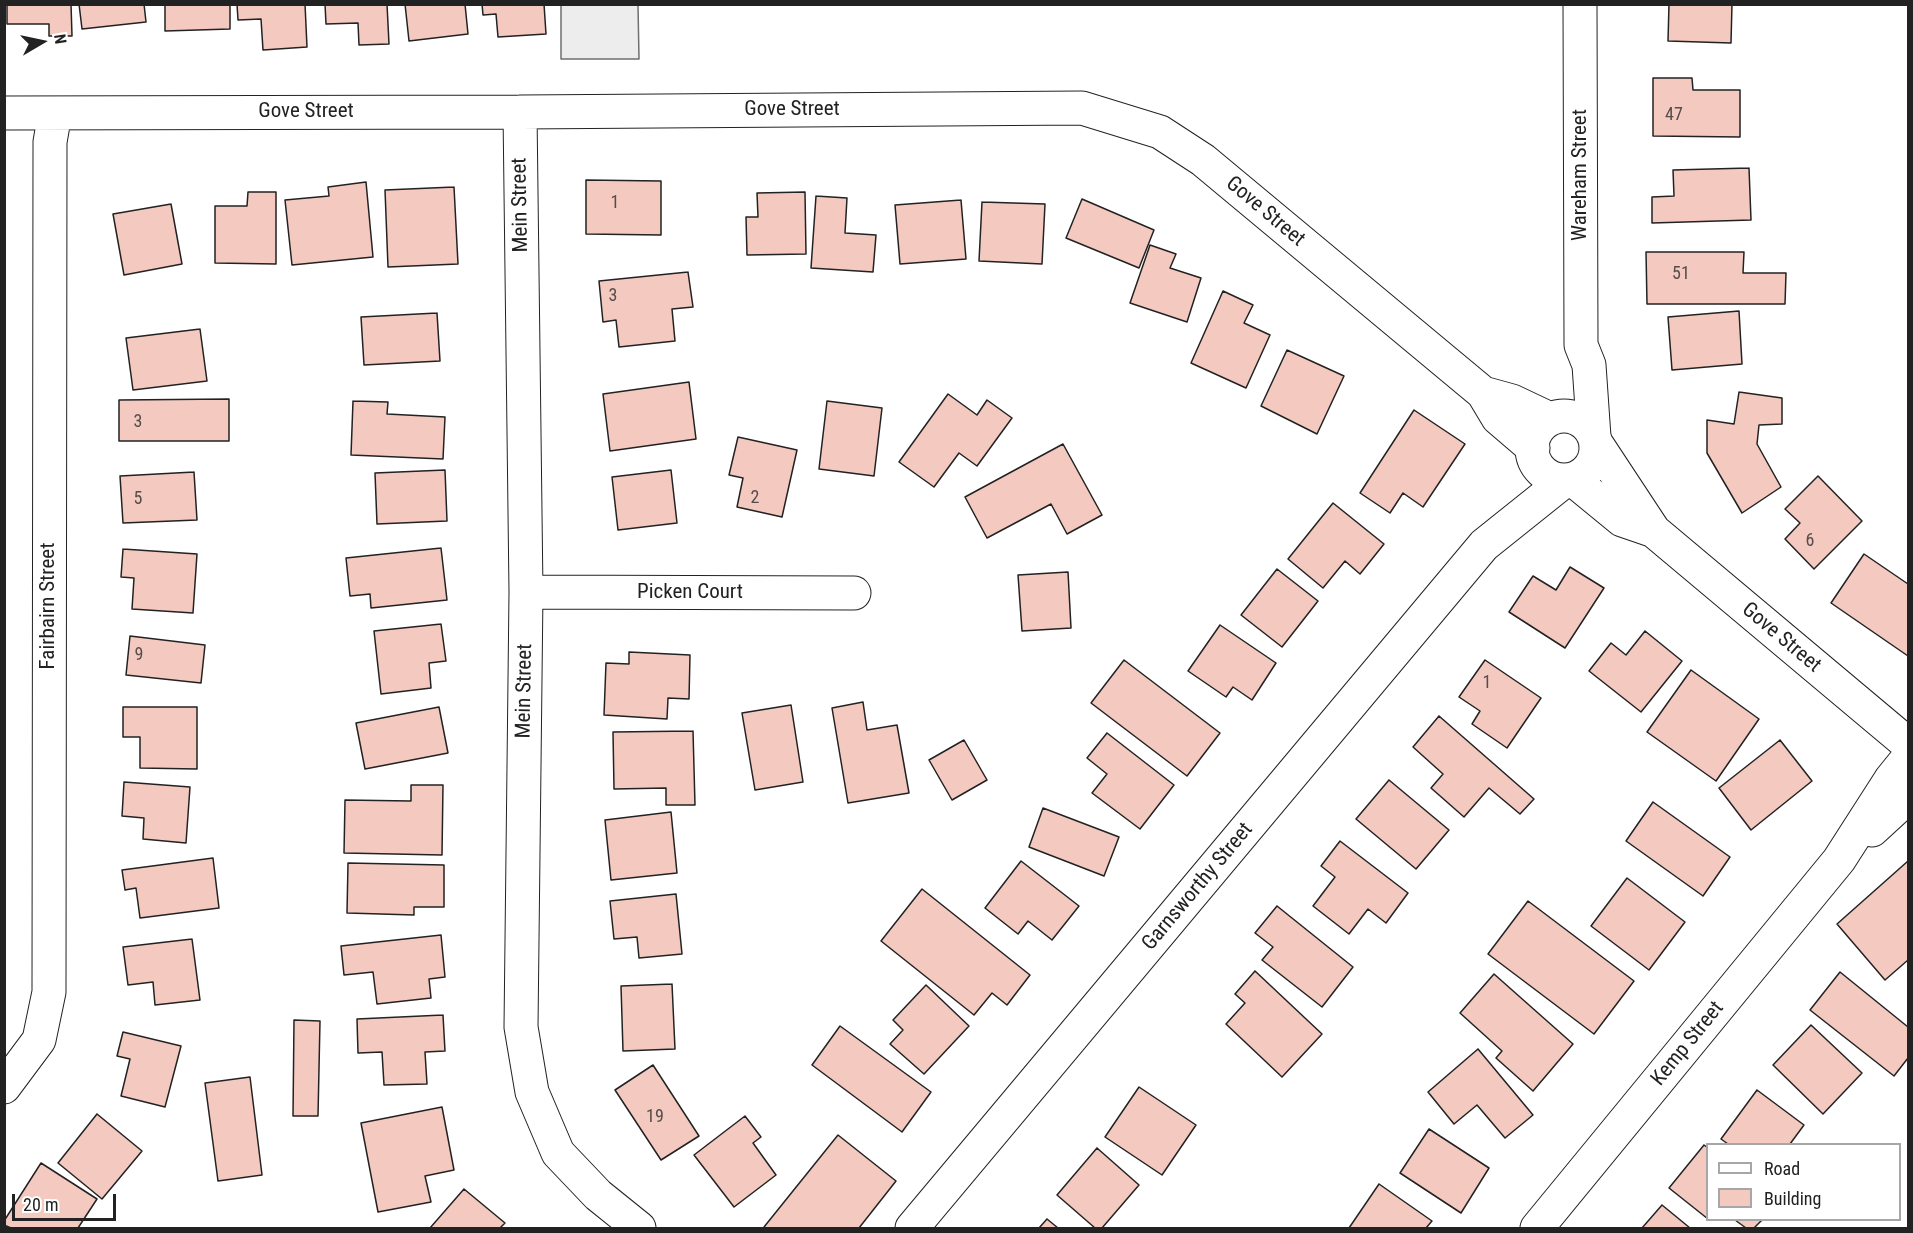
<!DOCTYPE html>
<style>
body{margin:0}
#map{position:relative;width:1913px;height:1233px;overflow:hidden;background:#fff;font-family:"Roboto Condensed",sans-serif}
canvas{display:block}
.frame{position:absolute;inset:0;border:6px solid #222;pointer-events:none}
.legend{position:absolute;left:1706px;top:1143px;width:195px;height:78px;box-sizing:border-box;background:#fff;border:2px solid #a7a7a7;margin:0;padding:8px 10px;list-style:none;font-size:18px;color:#222}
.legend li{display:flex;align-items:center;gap:12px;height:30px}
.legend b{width:30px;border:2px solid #a7a7a7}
.north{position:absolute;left:12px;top:12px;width:60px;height:60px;-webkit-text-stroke:4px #fff;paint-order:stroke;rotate:81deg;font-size:16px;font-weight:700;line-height:24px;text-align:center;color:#222}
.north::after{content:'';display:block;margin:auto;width:21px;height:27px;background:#222;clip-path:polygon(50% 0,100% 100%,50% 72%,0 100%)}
.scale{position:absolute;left:12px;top:1194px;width:104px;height:27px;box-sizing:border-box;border:3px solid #222;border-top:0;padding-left:8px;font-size:18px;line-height:21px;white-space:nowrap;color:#222;-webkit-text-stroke:4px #fff;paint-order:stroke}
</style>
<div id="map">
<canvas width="1913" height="1233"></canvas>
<div class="frame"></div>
<ul class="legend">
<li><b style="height:8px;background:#fff"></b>Road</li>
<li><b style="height:16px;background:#f3c9c0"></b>Building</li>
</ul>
<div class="north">N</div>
<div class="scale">20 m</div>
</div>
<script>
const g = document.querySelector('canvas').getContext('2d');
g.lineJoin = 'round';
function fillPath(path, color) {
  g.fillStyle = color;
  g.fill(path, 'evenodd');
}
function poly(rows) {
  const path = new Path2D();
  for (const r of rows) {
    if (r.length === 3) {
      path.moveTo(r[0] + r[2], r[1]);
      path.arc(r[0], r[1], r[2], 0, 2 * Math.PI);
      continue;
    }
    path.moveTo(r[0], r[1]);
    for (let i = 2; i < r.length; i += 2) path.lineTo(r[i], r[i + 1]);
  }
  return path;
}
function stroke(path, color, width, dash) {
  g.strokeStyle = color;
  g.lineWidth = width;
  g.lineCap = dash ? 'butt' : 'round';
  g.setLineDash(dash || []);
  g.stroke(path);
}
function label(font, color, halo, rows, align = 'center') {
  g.font = font + ' "Roboto Condensed",sans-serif';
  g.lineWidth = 4.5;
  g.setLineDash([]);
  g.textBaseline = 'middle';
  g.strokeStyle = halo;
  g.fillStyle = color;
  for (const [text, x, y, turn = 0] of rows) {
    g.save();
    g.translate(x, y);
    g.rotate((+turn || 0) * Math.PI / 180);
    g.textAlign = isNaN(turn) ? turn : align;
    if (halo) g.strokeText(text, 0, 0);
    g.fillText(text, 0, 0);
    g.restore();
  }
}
const parking = poly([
 [561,5,638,5,639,59,561,59,561,5]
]);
fillPath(parking, '#ededed');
stroke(parking, '#6f6f6f', 1.5);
const building = poly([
 [7,4,71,4,72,36,49,36,49,24,7,24,7,4],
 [79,4,144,4,146,22,82,29,79,4],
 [165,4,230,4,230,29,165,31,165,4],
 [237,4,305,4,307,47,263,50,261,19,238,20,237,4],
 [325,4,387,4,389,44,359,45,358,23,326,24,325,4],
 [405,4,465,4,468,34,409,41,405,4],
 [482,4,544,4,546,34,498,37,496,14,483,15,482,4],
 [1669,4,1732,4,1731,43,1668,41,1669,4],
 [1653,78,1692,78,1693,90,1740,90,1740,137,1653,136,1653,78],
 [1749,168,1751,220,1652,223,1652,197,1674,196,1673,170,1749,168],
 [586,180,661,181,661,235,586,234,586,180],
 [366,182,373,257,292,265,285,200,329,196,328,187,366,182],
 [454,187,458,264,388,267,385,190,454,187],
 [248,192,276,192,276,264,215,263,215,206,247,206,248,192],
 [805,192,806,254,747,255,746,217,758,217,757,193,805,192],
 [816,196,847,198,845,233,876,235,873,272,811,268,816,196],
 [1082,199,1154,230,1139,268,1066,238,1082,199],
 [961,200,966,259,900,264,895,205,961,200],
 [982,202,1045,204,1042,264,979,261,982,202],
 [171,204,182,264,124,275,113,214,171,204],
 [1150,245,1176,254,1170,268,1201,278,1187,322,1130,303,1150,245],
 [1646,252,1744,252,1743,273,1786,273,1785,304,1647,304,1646,252],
 [688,272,693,307,672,309,675,341,619,347,616,320,603,322,599,281,688,272],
 [1223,291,1253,305,1244,323,1270,335,1246,388,1191,363,1223,291],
 [1739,311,1742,364,1672,370,1668,317,1739,311],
 [437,313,440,361,364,365,361,317,437,313],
 [200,329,207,381,133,390,126,338,200,329],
 [1287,350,1344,376,1317,434,1261,406,1287,350],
 [689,382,696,439,610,451,603,394,689,382],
 [1739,392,1782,398,1782,424,1759,425,1757,444,1781,487,1742,513,1707,453,1707,420,1734,424,1739,392],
 [948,394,977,415,987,400,1012,418,977,466,959,453,934,487,899,462,948,394],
 [229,399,229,441,119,441,119,400,229,399],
 [353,401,388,402,387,414,445,417,443,459,351,455,353,401],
 [827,401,882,408,874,476,819,469,827,401],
 [1414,410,1465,444,1423,507,1403,493,1390,513,1360,493,1414,410],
 [738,437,797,450,782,517,737,507,743,478,729,475,738,437],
 [1063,444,1102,515,1067,534,1051,504,987,538,965,497,1063,444],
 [445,470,447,521,377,524,375,473,445,470],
 [671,470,677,523,618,530,612,477,671,470],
 [194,472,197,520,123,523,120,476,194,472],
 [1818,476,1862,521,1814,569,1785,539,1800,523,1785,509,1818,476],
 [1333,503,1384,544,1360,574,1345,561,1323,588,1288,559,1333,503],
 [441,548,447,600,371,608,370,594,350,596,346,558,441,548],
 [123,549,197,554,193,613,132,609,134,578,121,577,123,549],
 [1864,554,1908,584,1908,656,1831,603,1864,554],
 [1570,567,1604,588,1565,648,1509,612,1533,576,1556,590,1570,567],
 [1277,569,1318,601,1282,647,1241,615,1277,569],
 [1068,572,1071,628,1022,631,1018,575,1068,572],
 [441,624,446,661,429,663,431,688,381,694,374,631,441,624],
 [1220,625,1276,663,1252,700,1233,687,1226,697,1188,671,1220,625],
 [1645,631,1682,661,1641,712,1589,671,1611,643,1626,655,1645,631],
 [130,636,205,645,201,683,126,675,130,636],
 [629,652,690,655,689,699,668,698,667,719,604,715,606,663,629,664,629,652],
 [1124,660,1220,733,1187,776,1091,703,1124,660],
 [1485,660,1541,698,1507,748,1472,724,1480,711,1459,697,1485,660],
 [1691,670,1759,719,1716,781,1647,732,1691,670],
 [863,702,867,730,897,725,909,793,848,803,832,708,863,702],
 [791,705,803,782,755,790,742,713,791,705],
 [123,707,197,707,197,769,140,768,140,737,123,737,123,707],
 [439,707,448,753,365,769,356,723,439,707],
 [1439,716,1534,799,1520,814,1489,788,1464,817,1431,788,1443,774,1413,747,1439,716],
 [693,731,695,805,666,805,666,788,614,789,613,732,693,731],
 [1107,733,1174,785,1140,829,1092,793,1107,774,1087,758,1107,733],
 [964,740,987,780,952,800,929,760,964,740],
 [1780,740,1812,781,1751,830,1719,788,1780,740],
 [1389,780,1449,830,1416,869,1356,819,1389,780],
 [124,782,190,787,186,843,143,839,144,818,122,816,124,782],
 [411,785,443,785,442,855,344,853,345,800,411,801,411,785],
 [1653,802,1730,857,1703,896,1626,841,1653,802],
 [1043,808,1119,837,1104,876,1029,847,1043,808],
 [671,812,677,873,611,880,605,820,671,812],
 [1340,841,1408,893,1386,923,1368,909,1349,934,1313,906,1335,877,1321,866,1340,841],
 [213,858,219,908,140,918,136,888,125,890,122,870,213,858],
 [1021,861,1079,906,1052,940,1028,921,1018,934,985,908,1021,861],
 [1908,861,1908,960,1885,980,1837,924,1908,861],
 [348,863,444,865,444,907,414,907,414,915,347,913,348,863],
 [1627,878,1685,922,1649,970,1591,926,1627,878],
 [922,889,1030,975,1007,1005,992,993,974,1015,881,941,922,889],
 [676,894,682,954,639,958,637,937,614,939,610,901,676,894],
 [1528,901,1634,981,1594,1034,1488,954,1528,901],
 [1277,906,1353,967,1322,1007,1262,960,1273,947,1255,933,1277,906],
 [441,935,445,977,429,979,431,998,377,1004,373,972,344,975,341,946,441,935],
 [192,939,200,1000,155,1005,153,982,128,985,123,947,192,939],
 [1255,971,1322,1034,1282,1077,1226,1024,1245,1003,1235,994,1255,971],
 [1840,972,1908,1027,1908,1058,1894,1076,1810,1010,1840,972],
 [1494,974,1573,1044,1533,1091,1496,1058,1502,1051,1460,1013,1494,974],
 [672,984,675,1049,623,1051,621,986,672,984],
 [926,985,969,1026,924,1074,890,1044,903,1030,893,1020,926,985],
 [443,1015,445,1051,425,1052,427,1084,384,1085,382,1052,358,1053,357,1019,443,1015],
 [294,1020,320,1021,318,1116,293,1116,294,1020],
 [1811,1025,1862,1073,1823,1114,1773,1065,1811,1025],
 [840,1026,931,1092,902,1132,812,1065,840,1026],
 [123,1032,181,1046,165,1107,121,1096,130,1059,117,1056,123,1032],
 [1478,1049,1533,1115,1505,1138,1477,1105,1454,1124,1428,1092,1478,1049],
 [653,1065,699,1136,661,1160,615,1090,653,1065],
 [250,1077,262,1175,218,1181,205,1083,250,1077],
 [1139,1087,1196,1125,1162,1175,1105,1137,1139,1087],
 [1757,1090,1804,1125,1790,1144,1728,1144,1721,1139,1757,1090],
 [442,1107,454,1170,425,1176,431,1202,378,1212,361,1123,442,1107],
 [97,1114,142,1151,102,1199,58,1163,97,1114],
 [745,1116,761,1137,753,1143,776,1175,734,1207,694,1155,745,1116],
 [1429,1129,1489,1168,1461,1213,1400,1173,1429,1129],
 [838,1135,896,1181,859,1228,766,1228,764,1227,838,1135],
 [1704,1145,1708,1148,1708,1219,1669,1188,1704,1145],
 [1097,1148,1139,1185,1102,1228,1095,1228,1057,1195,1097,1148],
 [41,1163,97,1199,78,1228,11,1228,4,1225,4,1221,41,1163],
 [1379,1184,1432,1221,1426,1228,1349,1228,1379,1184],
 [464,1189,505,1223,500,1228,430,1228,464,1189],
 [1662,1205,1690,1228,1642,1228,1662,1205],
 [1047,1219,1058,1228,1039,1228,1047,1219],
 [1735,1220,1762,1220,1754,1228,1746,1228,1735,1220]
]);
fillPath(building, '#f3c9c0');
stroke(building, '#222', 1.5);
const minor = poly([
 [1580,4,1581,345,1589,365,1594,437],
 [520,112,526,592,521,1027,532,1092,558,1153,598,1195,639,1228],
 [4,113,520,112,1082,108,1160,132,1203,160,1483,393,1498,418,1533,448],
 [1483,393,1512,401,1550,419],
 [1564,448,32],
 [1596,443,1654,531,1908,744],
 [1572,479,1622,520,1654,531],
 [526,592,854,593],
 [1872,830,1908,797],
 [4,1087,39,1040,49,992,50,142,55,113],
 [912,1228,1484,545,1564,481],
 [1537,1228,1839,860,1891,779,1908,758]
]);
stroke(minor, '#222', 35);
stroke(minor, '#fff', 33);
label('18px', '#564c4a', null, [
 ["47",1674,115],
 ["1",615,203],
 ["51",1681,274],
 ["3",613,296],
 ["3",138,422],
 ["2",755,498],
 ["5",138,499],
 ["6",1810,541],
 ["9",139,655],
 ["1",1487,683],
 ["19",655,1117]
]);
label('21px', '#222', '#fff', [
 ["Gove Street",792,110],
 ["Gove Street",306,112],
 ["Wareham Street",1581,175,-90],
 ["Mein Street",521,205,-91],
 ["Gove Street",1265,212,40],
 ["Picken Court",690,593],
 ["Fairbairn Street",49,606,-90],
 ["Gove Street",1781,638,40],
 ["Mein Street",525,691,-89],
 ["Garnsworthy Street",1198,887,-50],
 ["Kemp Street",1688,1044,-51]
]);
</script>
